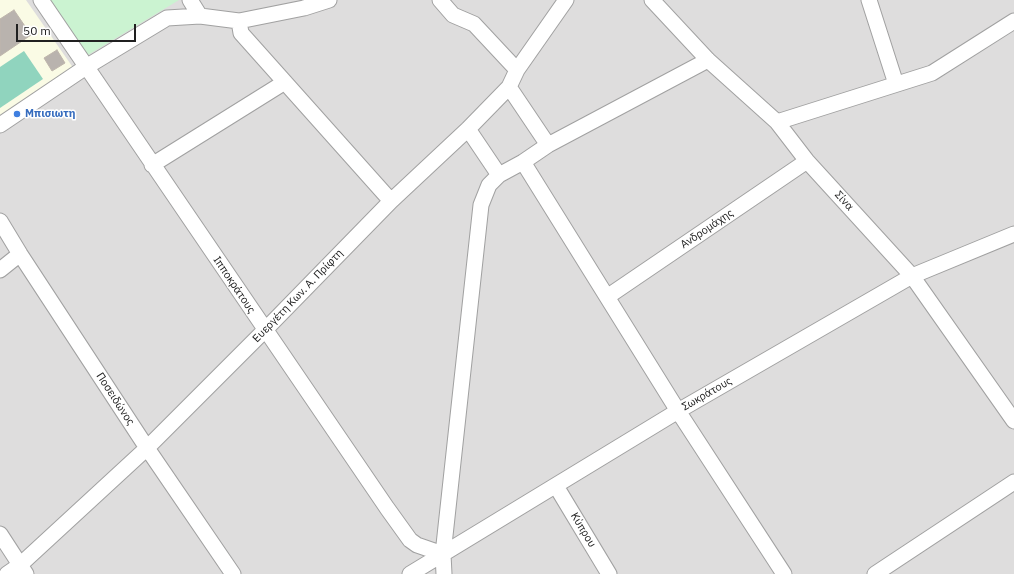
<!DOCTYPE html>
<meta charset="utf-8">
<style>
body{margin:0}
#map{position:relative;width:1014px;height:574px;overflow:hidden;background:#f0eee8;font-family:"IBM Plex Sans",sans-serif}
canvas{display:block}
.scale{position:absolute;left:16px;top:24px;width:120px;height:18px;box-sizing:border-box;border:2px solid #202020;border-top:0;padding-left:5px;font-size:12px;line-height:14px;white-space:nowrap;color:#202020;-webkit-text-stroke:3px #fff;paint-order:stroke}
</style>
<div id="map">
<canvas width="1014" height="574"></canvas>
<div class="scale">50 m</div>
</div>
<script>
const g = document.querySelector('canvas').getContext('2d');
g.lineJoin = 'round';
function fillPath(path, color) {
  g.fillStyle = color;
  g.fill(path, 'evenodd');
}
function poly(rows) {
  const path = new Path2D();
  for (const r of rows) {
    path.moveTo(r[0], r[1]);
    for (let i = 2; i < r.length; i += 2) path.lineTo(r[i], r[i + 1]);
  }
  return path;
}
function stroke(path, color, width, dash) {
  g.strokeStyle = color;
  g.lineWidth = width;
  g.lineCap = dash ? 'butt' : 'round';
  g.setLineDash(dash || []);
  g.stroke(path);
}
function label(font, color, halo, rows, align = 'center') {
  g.font = font + ' "IBM Plex Sans",sans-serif';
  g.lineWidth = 3;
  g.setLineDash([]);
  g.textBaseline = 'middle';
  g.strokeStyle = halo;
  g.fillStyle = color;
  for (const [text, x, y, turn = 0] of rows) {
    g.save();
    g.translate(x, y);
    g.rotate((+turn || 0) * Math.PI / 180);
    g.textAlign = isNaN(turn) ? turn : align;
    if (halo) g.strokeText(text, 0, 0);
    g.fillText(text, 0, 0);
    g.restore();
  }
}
fillPath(poly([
 [0,0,1014,0,1014,574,0,574]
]), '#dedddd');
fillPath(poly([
 [0,0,26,0,74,69,0,118]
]), '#fafbe5');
fillPath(poly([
 [50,0,179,0,88,55]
]), '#cbf3d1');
fillPath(poly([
 [24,51,43,79,0,108,0,67]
]), '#90d4be');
const building = poly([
 [14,10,31,35,0,56,0,19,14,10],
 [57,50,65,63,52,71,44,58,57,50]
]);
fillPath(building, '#b9b3ae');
stroke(building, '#bfb6ac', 1);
const street = poly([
 [41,0,387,508,410,540,417,545,443,554],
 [190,0,200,16],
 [440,0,453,15,474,24,517,70],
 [652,0,708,60,777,122,807,161,912,276,1014,421],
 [869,0,896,84],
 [239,21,241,33,391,201],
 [509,87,548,145],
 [777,122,932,73,1014,21],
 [0,125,86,67,167,18,200,16,239,21,304,8,329,0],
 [523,162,678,411,784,574],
 [152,165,285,82],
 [499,175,523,162,548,145,708,60],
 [0,221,20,254,147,448,233,574],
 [0,270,20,254],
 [607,297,807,161],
 [556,486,609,574],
 [0,534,26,574],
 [7,574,20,565,147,448,265,330,391,201,468,129,509,87,517,70,566,0],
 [410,574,678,411,912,276,1014,234],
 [444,574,443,554,481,205,489,185,499,175,468,129],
 [875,574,1014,482]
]);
stroke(street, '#a1a1a1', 17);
stroke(street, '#fff', 15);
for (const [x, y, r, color] of [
 [17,114,4,"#3f7fe0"]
]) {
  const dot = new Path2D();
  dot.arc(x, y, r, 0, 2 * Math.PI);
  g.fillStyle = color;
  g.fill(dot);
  stroke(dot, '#fff', 1.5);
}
label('bold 11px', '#366cbe', '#fff', [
 ["Μπισιωτη",25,114]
], 'left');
label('11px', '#202020', '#fff', [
 ["Σίνα",844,201,48],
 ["Ανδρομάχης",707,229,-34],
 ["Ιπποκράτους",234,285,56],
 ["Ευεργέτη Κων. Α. Πρίφτη",298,296,-46],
 ["Σωκράτους",707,394,-30],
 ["Ποσειδώνος",115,399,57],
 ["Κύπρου",583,530,59]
]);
</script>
